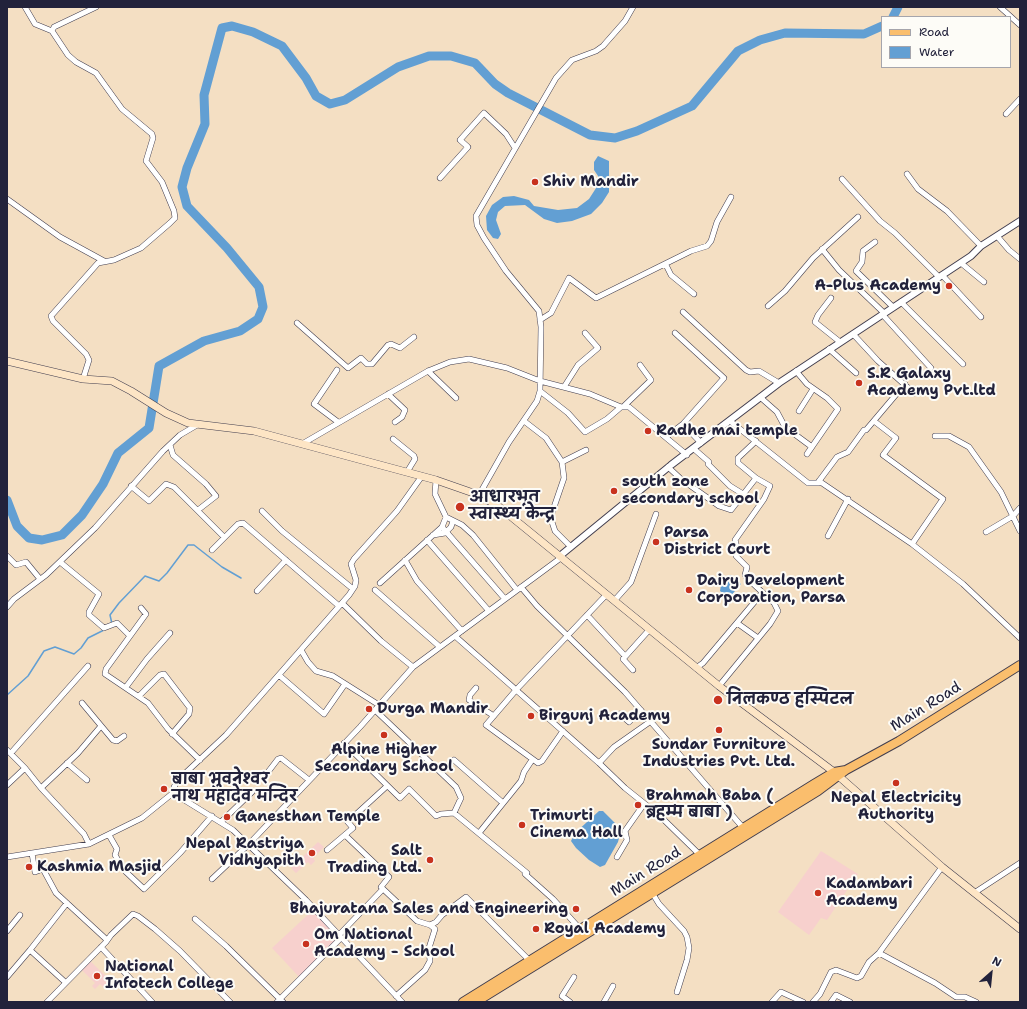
<!DOCTYPE html>
<meta charset="utf-8">
<style>
body{margin:0}
#map{position:relative;width:1027px;height:1009px;overflow:hidden;background:#f4dfc3;font-family:"Shantell Sans",sans-serif}
canvas{display:block}
.frame{position:absolute;inset:0;border:8px solid #22223b;pointer-events:none}
.legend{position:absolute;left:881px;top:16px;width:130px;height:52px;box-sizing:border-box;background:#fdfcf7;border:1px solid #a5a5ac;margin:0;padding:5px 7px;list-style:none;font-size:12px;color:#22223b}
.legend li{display:flex;align-items:center;gap:8px;height:20px}
.legend b{width:20px;border:1px solid #a5a5ac}
.north{position:absolute;left:971px;top:953px;width:40px;height:40px;-webkit-text-stroke:3px #fdfcf7;paint-order:stroke;rotate:27deg;font-size:11px;font-weight:700;line-height:16px;text-align:center;color:#22223b}
.north::after{content:'';display:block;margin:auto;width:14px;height:18px;background:#22223b;clip-path:polygon(50% 0,100% 100%,50% 72%,0 100%)}
</style>
<div id="map">
<canvas width="1027" height="1009"></canvas>
<div class="frame"></div>
<ul class="legend">
<li><b style="height:5px;background:#fabe6d"></b>Road</li>
<li><b style="height:11px;background:#629fd3"></b>Water</li>
</ul>
<div class="north">N</div>
</div>
<script>
const g = document.querySelector('canvas').getContext('2d');
g.lineJoin = 'round';
function fillPath(path, color) {
  g.fillStyle = color;
  g.fill(path, 'evenodd');
}
function poly(rows) {
  const path = new Path2D();
  for (const r of rows) {
    path.moveTo(r[0], r[1]);
    for (let i = 2; i < r.length; i += 2) path.lineTo(r[i], r[i + 1]);
  }
  return path;
}
function stroke(path, color, width, dash) {
  g.strokeStyle = color;
  g.lineWidth = width;
  g.lineCap = dash ? 'butt' : 'round';
  g.setLineDash(dash || []);
  g.stroke(path);
}
function label(font, color, halo, rows, align = 'center') {
  g.font = font + ' "Shantell Sans","Playpen Sans Deva",sans-serif';
  g.lineWidth = 4;
  g.setLineDash([]);
  g.textBaseline = 'middle';
  g.strokeStyle = halo;
  g.fillStyle = color;
  for (const [text, x, y, turn = 0] of rows) {
    g.save();
    g.translate(x, y);
    g.rotate((+turn || 0) * Math.PI / 180);
    g.textAlign = isNaN(turn) ? turn : align;
    if (halo) g.strokeText(text, 0, 0);
    g.fillText(text, 0, 0);
    g.restore();
  }
}
fillPath(poly([
 [318,842,324,847,313,858,315,861,311,865,308,862,296,873,291,868],
 [821,851,858,874,827,920,821,918,809,935,778,912],
 [313,910,340,940,301,979,272,948],
 [89,960,111,981,104,988,100,984,95,989,92,986,95,983,81,969]
]), '#f7d0cd');
fillPath(poly([
 [598,156,609,161,609,192,602,203,591,214,572,221,557,223,544,219,525,205,505,206,498,212,496,220,501,234,498,239,493,238,487,230,486,216,492,205,503,197,514,196,529,200,534,206,558,210,577,208,589,199,598,185,598,176,594,170,594,162],
 [731,575,741,584,729,598,720,591,721,585,728,576],
 [599,811,603,811,615,823,620,834,618,842,605,865,600,867,589,860,576,848,571,841,575,833]
]), '#629fd3');
stroke(poly([
 [112,624,110,615,119,603,145,576,159,581,167,573,188,545,194,545,222,567,241,578],
 [7,695,28,676,44,651,55,647,74,654,81,648,88,638,104,630]
]), '#629fd3', 1.5);
stroke(poly([
 [893,17,898,7],
 [7,500,17,526,29,538,42,540,62,535,82,515,103,484,118,453,149,428,159,366,204,341,240,331,258,319,263,307,259,287,227,248,187,206,182,187,187,168,205,124,204,95,222,28,232,26,253,32,282,46,306,78,316,96,330,104,345,100,398,67,429,56,451,56,475,63,495,84,508,93,590,135,615,138,637,131,692,106,738,51,760,40,785,33,864,34,882,26]
]), '#629fd3', 9);
const minor = poly([
 [25,7,35,24,52,31,68,55,76,62,96,73,122,109,152,134,153,138,146,161,162,182,174,211,175,218,170,223,141,248,114,260,98,263,51,316,53,321,86,354,89,360,83,379],
 [1000,7,1020,25],
 [52,31,54,27,96,7],
 [1006,114,1020,99],
 [907,174,918,189,947,211,981,246],
 [440,178,468,147,460,140,484,113,506,134,515,148],
 [842,179,880,221,895,233,939,277],
 [7,199,60,237,104,261],
 [997,236,1009,250,1020,259],
 [875,242,863,251,862,262,856,271,893,307],
 [822,249,839,270,884,313],
 [961,263,984,282],
 [666,265,671,275,694,294],
 [942,275,981,317],
 [831,298,818,315,815,322,840,342],
 [901,302,963,364],
 [768,306,785,291,813,258,858,217],
 [683,312,746,370,750,372,759,371,779,383],
 [882,314,931,368],
 [540,320,551,313,569,278,596,298,691,251,707,246,711,241,717,222,731,197],
 [297,323,348,368,361,358,367,364,372,364,388,345,391,344,400,348,414,337],
 [853,334,878,361,914,393],
 [829,349,856,373],
 [337,370,314,404,338,422],
 [428,371,456,398],
 [796,371,807,384,827,398,838,409,807,454],
 [564,387,578,365,598,348,585,333],
 [540,391,568,413,585,432,607,419,621,407],
 [388,394,405,410,402,417,395,422],
 [760,397,777,412,785,427,812,447],
 [624,406,651,380,640,365],
 [799,411,813,389],
 [524,421,546,438,562,462,564,478,552,513,552,522,555,531,571,547],
 [730,421,808,483,819,483,819,481,912,544,963,584,1020,638],
 [874,421,896,438,883,455,943,499,912,544],
 [683,424,701,443],
 [935,436,949,436,969,447,1001,492,1020,531],
 [666,437,683,424,724,378,675,333],
 [393,439,414,456,415,459,407,472],
 [302,444,428,371,450,362,469,359,507,368,540,381,590,394,621,407,629,407,687,455],
 [170,445,173,455,206,484,216,496,198,510],
 [694,449,709,462,708,464,730,486,743,494],
 [562,462,586,450],
 [668,467,681,479,719,506,731,510,756,478,738,463,738,458,756,441],
 [436,480,435,494,446,517,462,525,473,535,517,590],
 [819,481,837,457,848,452,864,430,866,430,905,384],
 [131,486,149,501,166,484,174,487,224,537],
 [479,495,509,442,537,401,540,391,541,327,539,311,506,271,484,238,477,225,476,216,556,78,572,60,596,51,603,46,625,21,633,7],
 [262,511,282,531,353,589],
 [442,527,505,599],
 [986,532,1013,516,1020,508],
 [433,535,445,533,451,527,453,521],
 [828,536,848,499],
 [427,540,489,611],
 [212,550,238,524,243,523,339,606],
 [7,556,16,565,26,562,40,579],
 [405,560,417,581,462,631],
 [60,562,99,594,89,612,89,615,104,628,117,623,130,636],
 [380,583,442,527,446,517],
 [521,587,537,606,625,692,745,830],
 [375,590,440,647],
 [257,591,286,560],
 [614,601,631,582,656,514],
 [342,603,381,641,413,667],
 [7,607,14,599,46,575,95,528,163,451,180,435,197,425],
 [141,608,146,614,106,669,105,674,148,703,168,729,200,760],
 [587,615,625,656],
 [737,623,758,638],
 [455,636,599,763,625,788,660,816,700,855],
 [301,650,308,662,316,671,333,676,379,705],
 [696,668,703,663,762,593],
 [633,670,623,659,649,630],
 [280,676,324,714,345,684],
 [719,686,770,624,778,611,774,603,748,579,745,575,747,567,736,556,738,551,735,540,764,499,770,486,756,478],
 [126,687,147,659,170,633],
 [476,688,470,695,469,700,494,716],
 [139,696,160,675,164,674,190,708,189,714,172,734],
 [82,703,113,740,117,741,124,736],
 [375,710,456,787,461,798,454,813],
 [620,714,629,722,641,710],
 [563,731,542,761,538,763,486,725,516,690,606,595],
 [344,743,400,798,409,789,436,816,441,814,454,813,527,873,525,874,553,899,581,930],
 [7,750,25,768,41,788,84,834,89,844],
 [11,753,88,666],
 [454,760,503,803],
 [67,763,87,780],
 [599,763,614,747,651,721],
 [268,772,278,759,281,758,309,780],
 [7,785,25,768],
 [41,788,78,753,101,726],
 [173,793,233,830,306,900,402,1002],
 [221,822,252,792],
 [479,833,521,781,524,772,532,760],
 [109,835,117,849,115,855,118,860,126,872,144,889,180,853,212,816],
 [345,835,389,877,381,887,417,921,430,925,436,922,442,915,466,897,530,961],
 [327,850,353,828,347,821,352,818,387,786],
 [32,853,35,872,43,869,56,893,107,940],
 [7,857,89,844,142,818,173,793,174,787,178,780,226,735,349,595,355,586,356,580,351,564,354,559,397,511,422,476],
 [617,857,627,840,625,831,644,804],
 [212,879,248,845,360,727,413,667,562,557],
 [651,891,659,904,684,931,687,937,689,948,687,960,677,992],
 [974,893,1020,863],
 [195,919,226,946,283,1002],
 [7,931,20,915],
 [339,935,383,889],
 [101,947,152,1002],
 [30,950,67,903],
 [879,953,935,983,956,997,965,997,976,1002],
 [7,977,30,950,65,982],
 [396,996,425,970,430,961,429,948,435,929,430,925],
 [47,1002,106,942,111,935,133,914,138,916,155,929,180,951,230,1002],
 [277,1002,341,938],
 [570,1002,562,996,574,977],
 [604,1002,613,986],
 [772,1002,781,992,803,1002],
 [813,1002,820,994,831,972,836,970,857,978,861,976,869,962,879,953,942,867],
 [831,1002,836,995,850,1002]
]);
const tertiary = poly([
 [561,555,671,465,779,383,971,256,981,246,1020,221]
]);
const secondary = poly([
 [7,361,83,379,112,381,131,391,166,413,188,423,254,431,436,480,479,495,498,506,719,686,834,772,942,867,1020,929]
]);
const primary = poly([
 [463,1002,814,784,834,772,846,770],
 [476,1002,818,791,846,770,899,741,1020,665]
]);
stroke(minor, '#423e4f', 6);
stroke(tertiary, '#423e4f', 8);
stroke(secondary, '#423e4f', 8);
stroke(primary, '#423e4f', 10);
stroke(minor, '#fff', 5);
stroke(tertiary, '#fff', 6);
stroke(secondary, '#fde5c5', 7);
stroke(primary, '#fabe6d', 8);
for (const [x, y, r, color] of [
 [535,182,4,"#c8321e"],
 [949,286,4,"#c8321e"],
 [859,383,4,"#c8321e"],
 [648,431,4,"#c8321e"],
 [614,491,4,"#c8321e"],
 [460,507,5,"#c8321e"],
 [656,542,4,"#c8321e"],
 [689,590,4,"#c8321e"],
 [718,700,5,"#c8321e"],
 [369,709,4,"#c8321e"],
 [531,716,4,"#c8321e"],
 [719,730,4,"#c8321e"],
 [384,735,4,"#c8321e"],
 [896,783,4,"#c8321e"],
 [164,789,4,"#c8321e"],
 [638,805,4,"#c8321e"],
 [227,817,4,"#c8321e"],
 [522,825,4,"#c8321e"],
 [312,853,4,"#c8321e"],
 [430,860,4,"#c8321e"],
 [29,867,4,"#c8321e"],
 [818,893,4,"#c8321e"],
 [576,909,4,"#c8321e"],
 [536,929,4,"#c8321e"],
 [306,944,4,"#c8321e"],
 [97,976,4,"#c8321e"]
]) {
  const dot = new Path2D();
  dot.arc(x, y, r, 0, 2 * Math.PI);
  g.fillStyle = color;
  g.fill(dot);
  stroke(dot, '#fdfcf7', 1.5);
}
label('bold 15px', '#22223b', '#fdfcf7', [
 ["Shiv Mandir",543,182],
 ["A-Plus Academy",941,286,"right"],
 ["S.R Galaxy",867,374],
 ["Academy Pvt.ltd",867,391],
 ["Radhe mai temple",656,431],
 ["south zone",622,482],
 ["secondary school",622,499],
 ["आधारभूत",469,498],
 ["स्वास्थ्य केन्द्र",469,515],
 ["Parsa",664,533],
 ["District Court",664,550],
 ["Dairy Development",697,581],
 ["Corporation, Parsa",697,598],
 ["निलकण्ठ हस्पिटल",727,700],
 ["Durga Mandir",377,709],
 ["Birgunj Academy",539,716],
 ["Sundar Furniture",719,745,"center"],
 ["Industries Pvt. Ltd.",719,762,"center"],
 ["Alpine Higher",384,750,"center"],
 ["Secondary School",384,767,"center"],
 ["बाबा भुवनेश्वर",172,780],
 ["नाथ महादेव मन्दिर",172,797],
 ["Brahmah Baba (",646,796],
 ["ब्रहम्म बाबा )",646,813],
 ["Nepal Electricity",896,798,"center"],
 ["Authority",896,815,"center"],
 ["Trimurti",530,816],
 ["Cinema Hall",530,833],
 ["Ganesthan Temple",235,817],
 ["Nepal Rastriya",304,844,"right"],
 ["Vidhyapith",304,861,"right"],
 ["Salt",422,851,"right"],
 ["Trading Ltd.",422,868,"right"],
 ["Kashmia Masjid",37,867],
 ["Kadambari",826,884],
 ["Academy",826,901],
 ["Bhajuratana Sales and Engineering",568,909,"right"],
 ["Royal Academy",544,929],
 ["Om National",314,935],
 ["Academy - School",314,952],
 ["National",105,967],
 ["Infotech College",105,984]
], 'left');
label('15px', '#22223b', '#fdfcf7', [
 ["Main Road",926,707,-32],
 ["Main Road",646,872,-32]
]);
</script>
